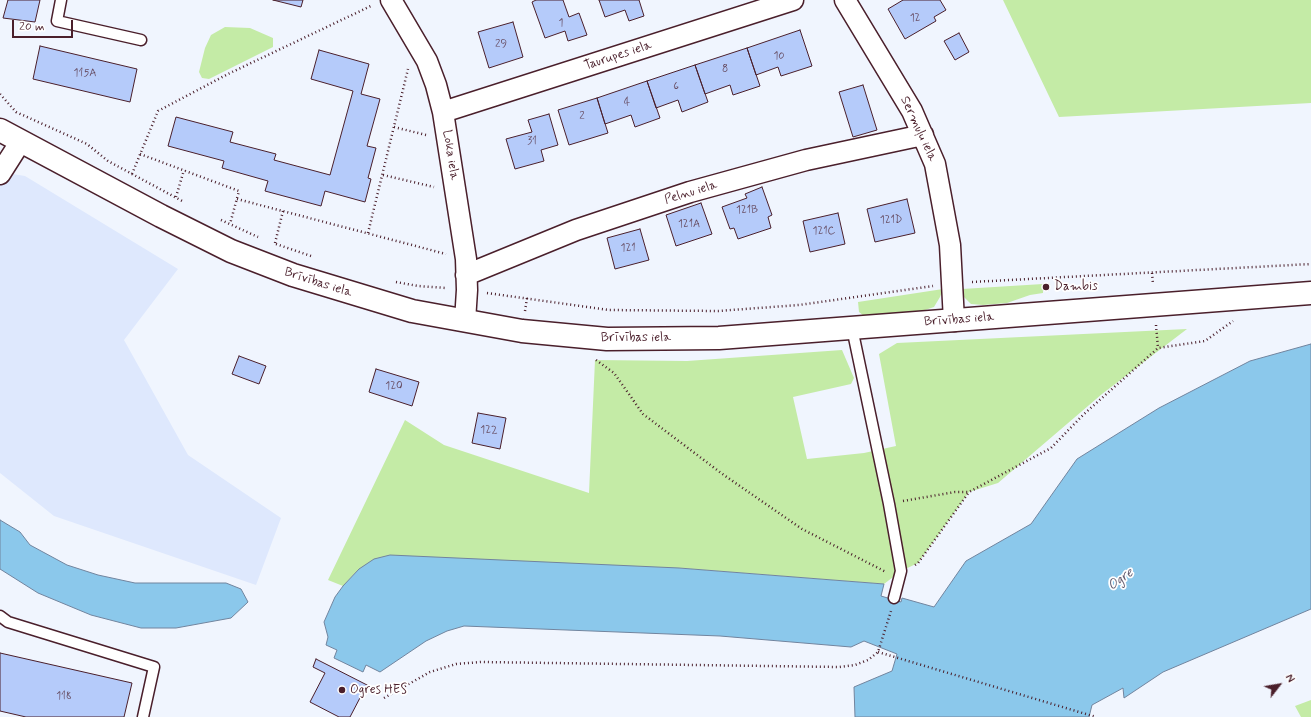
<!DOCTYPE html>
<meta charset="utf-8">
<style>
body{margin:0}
#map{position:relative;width:1311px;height:717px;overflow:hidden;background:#f0f5fe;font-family:Mynerve,sans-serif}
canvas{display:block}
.north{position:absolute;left:1259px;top:665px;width:40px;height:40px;-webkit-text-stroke:3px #fff;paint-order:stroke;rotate:59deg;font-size:11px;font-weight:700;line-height:16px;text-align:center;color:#4a1f2b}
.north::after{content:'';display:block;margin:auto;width:14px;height:18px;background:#4a1f2b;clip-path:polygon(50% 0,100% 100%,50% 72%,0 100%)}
.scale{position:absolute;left:12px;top:20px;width:61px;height:18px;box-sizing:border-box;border:2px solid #4a1f2b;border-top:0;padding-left:5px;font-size:12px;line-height:14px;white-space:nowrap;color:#4a1f2b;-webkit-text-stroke:3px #fff;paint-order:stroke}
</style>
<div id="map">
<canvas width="1311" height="717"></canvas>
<div class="north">N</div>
<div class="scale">20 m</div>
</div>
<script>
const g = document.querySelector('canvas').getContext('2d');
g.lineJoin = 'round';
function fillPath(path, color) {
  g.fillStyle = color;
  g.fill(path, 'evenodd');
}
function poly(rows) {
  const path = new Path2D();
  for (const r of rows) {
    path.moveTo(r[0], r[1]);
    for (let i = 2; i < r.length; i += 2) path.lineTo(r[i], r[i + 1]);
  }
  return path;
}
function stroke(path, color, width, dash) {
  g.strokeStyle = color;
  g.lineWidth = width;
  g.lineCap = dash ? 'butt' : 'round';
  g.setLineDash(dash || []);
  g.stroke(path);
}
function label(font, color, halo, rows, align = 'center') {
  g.font = font + ' Mynerve,sans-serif';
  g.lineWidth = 3.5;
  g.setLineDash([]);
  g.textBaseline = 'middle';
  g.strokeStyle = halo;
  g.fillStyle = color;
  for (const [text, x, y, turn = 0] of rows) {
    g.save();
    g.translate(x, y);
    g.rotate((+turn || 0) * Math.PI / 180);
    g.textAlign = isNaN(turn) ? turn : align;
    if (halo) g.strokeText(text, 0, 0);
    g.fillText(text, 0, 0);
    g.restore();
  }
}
fillPath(poly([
 [0,172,25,176,178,269,124,340,188,455,281,518,256,585,54,516,0,473]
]), '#dee8fd');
fillPath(poly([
 [1003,0,1311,0,1311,103,1059,117],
 [225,27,250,28,273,38,273,47,209,79,202,78,199,72,205,48,211,35],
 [1043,284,1043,293,1030,295,1007,303,983,305,971,304,964,297,962,289],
 [943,289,940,297,934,307,922,311,864,316,859,312,858,302],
 [1187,329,1102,394,998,483,969,492,918,563,901,571,884,584,679,568,359,569,343,586,328,580,405,420,444,445,589,493,595,360,687,361,842,350,854,378,851,384,793,397,807,459,864,453,896,446,879,354,897,343],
 [1311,700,1311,717,1301,717,1295,706]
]), '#c4eba6');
const water = poly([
 [1311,344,1311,609,1163,672,1124,698,1123,688,1092,705,1089,717,855,717,854,687,892,671,897,654,864,641,851,647,720,636,464,626,447,631,426,641,380,672,366,665,363,672,334,658,337,650,326,645,328,637,324,622,335,597,343,586,359,569,374,559,390,555,679,568,884,584,881,596,901,602,902,598,934,607,966,561,1031,524,1077,459,1159,408,1250,361,1311,344],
 [0,520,20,532,30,545,67,565,98,575,135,583,226,583,241,589,248,602,231,618,176,628,141,628,91,615,38,593,0,569,0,520]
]);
fillPath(water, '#8bc8eb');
stroke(water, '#71849e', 1);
const building = poly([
 [8,0,40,0,35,22,3,18,8,0],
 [273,0,303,0,301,7,273,0],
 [536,0,563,0,569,17,579,13,587,35,568,41,565,31,545,38,532,2,536,0],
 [599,0,639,0,644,16,629,21,625,10,605,17,599,0],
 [903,0,940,0,946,10,934,17,936,21,905,39,888,9,903,0],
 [513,22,523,57,489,68,478,32,513,22],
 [800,30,812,66,781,76,778,67,756,75,747,48,800,30],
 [959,33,969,52,955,60,944,41,959,33],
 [40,46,137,69,130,102,33,79,40,46],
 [747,48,760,86,733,95,730,85,705,94,695,65,747,48],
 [319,50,369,64,361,94,380,99,367,146,376,148,368,178,371,179,365,202,325,191,321,206,265,191,268,181,222,168,224,161,168,146,176,117,233,132,230,142,276,154,274,160,330,175,353,91,311,79,319,50],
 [695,65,708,102,682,112,678,100,656,108,647,81,695,65],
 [647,81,660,118,635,127,631,115,605,124,597,98,647,81],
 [863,85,877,130,853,137,839,92,863,85],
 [597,98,608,133,569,145,558,110,597,98],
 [549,114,558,145,541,150,544,161,515,169,506,139,532,132,528,120,549,114],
 [762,187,772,215,768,217,771,228,738,239,734,228,730,229,722,207,747,198,745,194,762,187],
 [907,199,915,233,875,242,867,209,907,199],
 [701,203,712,234,676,246,666,215,701,203],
 [838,213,845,244,810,252,803,221,838,213],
 [640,229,649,260,615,269,607,238,640,229],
 [239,356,266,366,259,384,232,374,239,356],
 [376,369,419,382,412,406,369,392,376,369],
 [478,413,506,418,500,449,472,443,478,413],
 [0,653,132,683,124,717,26,717,0,711,0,653],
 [316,659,369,686,365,694,362,694,350,717,339,717,310,702,325,673,313,667,316,659]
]);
fillPath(building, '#b5cbfa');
stroke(building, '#4a1f2b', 1);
const lane = poly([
 [61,0,57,21,141,40],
 [852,328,889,504,901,571,894,598],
 [0,616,8,622,154,667,143,717]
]);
const street = poly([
 [391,0,427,61,436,85,443,112,466,259,467,290,465,321],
 [845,0,912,111,935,164,950,245,954,321],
 [443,112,793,0],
 [0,174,21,141],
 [466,275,576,230,690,192,806,160,923,135]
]);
const secondary = poly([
 [0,130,161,216,231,251,293,275,412,311,522,331,607,339,719,338,1311,293]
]);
stroke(lane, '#4a1f2b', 13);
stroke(street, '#4a1f2b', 23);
stroke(secondary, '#4a1f2b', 25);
stroke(poly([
 [0,94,16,112,87,144,108,161,184,202],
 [394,127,426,135],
 [140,154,239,191,230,224],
 [132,174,158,111,228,74,373,5],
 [383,175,434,187],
 [176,197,184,170],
 [237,199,446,254],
 [221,220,258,237],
 [368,233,408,69],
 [275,243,283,211],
 [276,244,311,256],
 [1152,273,1153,284],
 [396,282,418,286,446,288],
 [972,282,1311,264],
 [487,293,609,310,718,311,799,305,933,286],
 [525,311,527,298],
 [1156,325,1158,348],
 [596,360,614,373,643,414,721,473,802,529,886,572],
 [903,501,955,492,969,492,1051,448,1084,414,1158,348,1205,341,1233,321],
 [915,565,918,563,969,492],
 [878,652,1096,717],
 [384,698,430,672,456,664,481,662,839,667,855,665,868,660,878,652,891,611]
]), '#4a1f2b', 2.5, [1, 3]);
stroke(lane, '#fff', 10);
stroke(street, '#fff', 20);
stroke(secondary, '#fff', 22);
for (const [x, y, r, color] of [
 [1046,287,4,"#4a1f2b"],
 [342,690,4,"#4a1f2b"]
]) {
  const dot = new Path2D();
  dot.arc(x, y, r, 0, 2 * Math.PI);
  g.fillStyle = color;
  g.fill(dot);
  stroke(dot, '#fff', 1.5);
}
label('11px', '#654a5f', null, [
 ["12",915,19],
 ["1",561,24],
 ["29",501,45],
 ["10",779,57],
 ["8",725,70],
 ["115A",85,74],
 ["6",676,87],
 ["4",627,103],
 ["2",582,117],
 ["31",532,142],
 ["121B",747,211],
 ["121D",891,221],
 ["121A",689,225],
 ["121C",824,232],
 ["121",628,249],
 ["120",394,387],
 ["122",489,431],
 ["118",64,697]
]);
label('13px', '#4a1f2b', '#fff', [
 ["Taurupes iela",618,56,-18],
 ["Sermuļu iela",918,129,65],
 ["Loka iela",450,155,81],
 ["Pelnu iela",691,193,-17],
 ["Brīvības iela",318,283,18],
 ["Brīvības iela",959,320,-4],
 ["Brīvības iela",636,338]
]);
label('13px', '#4a1f2b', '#fff', [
 ["Dambis",1054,287],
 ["Ogres HES",350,690]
], 'left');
label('italic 14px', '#615a6e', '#fff', [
 ["Ogre",1121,580,-36]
]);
</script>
